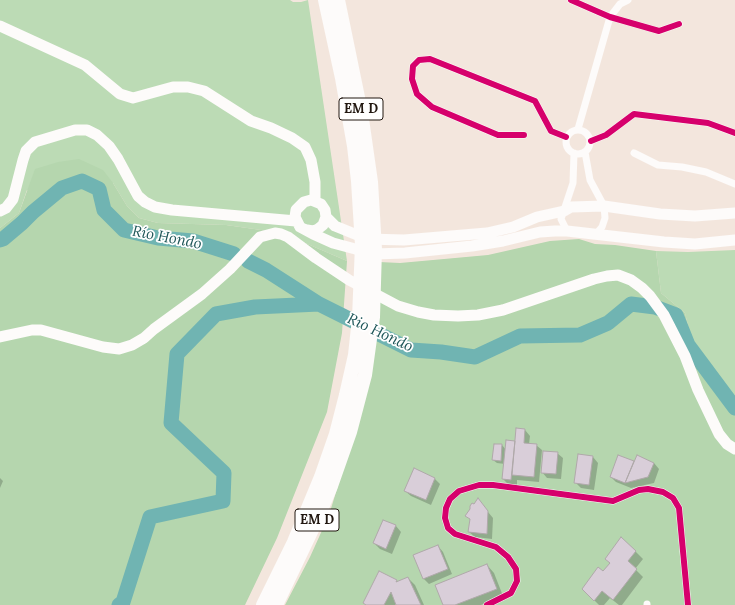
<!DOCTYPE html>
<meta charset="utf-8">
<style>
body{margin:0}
canvas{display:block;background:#f3e6dd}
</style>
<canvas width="735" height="605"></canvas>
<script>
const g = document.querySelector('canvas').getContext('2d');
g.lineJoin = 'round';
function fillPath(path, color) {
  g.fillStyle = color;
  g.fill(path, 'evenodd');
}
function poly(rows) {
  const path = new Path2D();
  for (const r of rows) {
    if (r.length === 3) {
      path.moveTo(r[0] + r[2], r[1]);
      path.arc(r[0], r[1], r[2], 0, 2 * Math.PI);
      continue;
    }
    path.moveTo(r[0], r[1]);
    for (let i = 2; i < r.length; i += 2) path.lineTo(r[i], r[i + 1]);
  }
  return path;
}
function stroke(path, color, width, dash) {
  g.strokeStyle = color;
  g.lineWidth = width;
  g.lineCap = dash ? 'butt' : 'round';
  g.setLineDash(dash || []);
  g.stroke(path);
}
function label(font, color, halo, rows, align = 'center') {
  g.font = font + ' Lora,serif';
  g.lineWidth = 3.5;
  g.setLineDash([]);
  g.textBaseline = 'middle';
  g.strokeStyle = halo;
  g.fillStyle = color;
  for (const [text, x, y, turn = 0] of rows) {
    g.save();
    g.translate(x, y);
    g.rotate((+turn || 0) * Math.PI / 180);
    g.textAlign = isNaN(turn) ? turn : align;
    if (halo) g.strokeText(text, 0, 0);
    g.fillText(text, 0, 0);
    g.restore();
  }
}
fillPath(poly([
 [0,0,290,0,293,2,301,2,308,0,347,261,282,233,226,225,158,223,139,218,127,206,113,183,27,190,19,213,0,228],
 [735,250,735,399,713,368,692,342,685,313,661,293,656,251,688,252]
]), '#bcdbb5');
fillPath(poly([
 [79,159,103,170,113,183,127,206,139,218,158,223,226,225,282,233,347,261,342,333,327,412,277,538,245,605,0,605,0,228,19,213,35,169,58,162],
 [579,239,595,244,615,245,656,251,661,293,685,313,692,342,713,368,735,399,735,605,285,605,310,557,329,515,345,463,379,262,400,263,488,255,550,241]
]), '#b5d6ae');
fillPath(poly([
 [525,430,530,436,529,444,536,445,542,450,539,482,517,480,517,485,509,485,503,479,505,464,497,463,493,460,502,445,506,450,516,442],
 [557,453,563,458,561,479,547,478,542,472],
 [619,456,635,463,654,463,659,469,654,483,631,488,616,482,611,477],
 [593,457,598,463,594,490,581,488,575,482],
 [414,470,435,479,440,484,431,505,411,496,405,491],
 [0,478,3,481,0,488],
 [478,500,493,518,492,539,475,537,469,532,474,505],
 [384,521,396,526,401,532,392,554,380,549,374,543],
 [438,546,443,552,452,574,429,584,423,578],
 [635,551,643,559,635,569,643,577,622,605,619,605,610,598,604,605,599,605,583,589,603,573],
 [487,565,494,573,503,596,481,605,444,605],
 [408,578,415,585,424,605,397,605,397,603,395,605,366,605,364,603,396,581,398,582]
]), '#0003');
stroke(poly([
 [0,240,3,239,22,223,33,212,62,188,82,181,99,189,104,210,124,230,158,238,193,241,234,254],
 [248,261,266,270,319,304,411,350,441,352,475,357,520,336,580,335,608,323,631,304,655,307,676,315,688,345,735,408],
 [119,605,123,602,150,517,223,501,224,473,171,423,177,354,216,314,255,307,319,304]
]), '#70b4b2', 15);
const building = poly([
 [516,428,525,429,524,443,537,444,534,477,512,475,516,428],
 [506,440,515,441,511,480,502,479,506,440],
 [494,444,502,444,501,461,492,460,494,444],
 [543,451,558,452,556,474,541,473,543,451],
 [578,454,593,456,589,485,574,483,578,454],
 [618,455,634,461,625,483,610,477,618,455],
 [637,455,654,463,648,477,625,483,637,455],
 [414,468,435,478,426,500,404,491,414,468],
 [478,498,488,511,487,534,468,532,470,519,465,516,470,509,470,506,472,503,474,504,478,498],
 [383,520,396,525,386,549,373,543,383,520],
 [621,537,636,551,628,561,637,569,613,600,602,591,594,601,582,589,598,567,603,571,610,563,605,559,621,537],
 [438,545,448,569,423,579,413,555,438,545],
 [487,564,497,589,455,605,443,605,435,585,487,564],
 [379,571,397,580,396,582,408,577,421,605,396,605,391,592,384,605,366,605,363,603,379,571]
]);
fillPath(building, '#d9ced9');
stroke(building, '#b0a9aa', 1);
stroke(poly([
 [571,0,610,17,659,31,679,24],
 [578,129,610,17,620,4,628,0],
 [578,142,12],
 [524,135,498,135,432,107,417,94,412,79,413,66,419,60,430,59,535,101,551,131,566,137],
 [591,141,606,135,634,114,708,123,735,133],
 [585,152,590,180,604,206,605,218,602,227,596,234],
 [634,153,658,165,682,167,706,172,735,184],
 [567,231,561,219,573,183,574,153],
 [487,605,511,593,517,581,516,569,508,557,496,547,455,534,448,528,445,518,446,508,450,499,459,491,479,485,493,485,613,501,639,490,648,489,663,492,673,498,679,508,688,605],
 [647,605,647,604]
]), '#fdfbfa', 7);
stroke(poly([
 [0,26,85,65,120,94,133,98,173,87,188,87,204,91,251,121,271,128,292,138,305,147,311,160,315,182,315,201],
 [0,211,6,208,13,199,23,160,26,151,35,142,75,130,87,130,97,135,109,146,118,159,138,196,145,202,155,207,172,210,296,221],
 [326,217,335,226,367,239,404,240,487,233,513,227,537,217,564,211,571,207,604,206,660,214,695,216,735,213],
 [307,230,313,231,318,229,323,225,326,217,325,210,321,204,311,200,304,202,296,210,295,217,300,227,313,234,333,243,374,254,405,253,472,246,503,241,540,232,555,231,567,231,664,242,695,244,735,240],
 [0,337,32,330,41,330,103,347,119,349,132,345,144,338,154,329,202,294,230,269,260,237,275,233,281,234,288,237,316,258,349,280,398,306,418,312,434,315,458,316,478,315,503,310,594,279,607,276,618,275,631,280,642,288,650,296,664,315,685,356,698,390,719,434,727,444,735,449]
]), '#fdfbfa', 11);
stroke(poly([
 [263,605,294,542,321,477,336,434,346,395,355,355,359,318,362,245,358,181,354,146,342,78,325,0],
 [276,605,319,515,331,486,350,432,365,375,373,317,375,249,371,182,361,112,338,0]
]), '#fdfbfa', 14);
stroke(poly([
 [571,0,610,17,659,31,679,24],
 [524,135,498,135,432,107,417,94,412,79,413,66,419,60,430,59,535,101,551,131,566,137],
 [591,141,606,135,634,114,708,123,735,133],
 [487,605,511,593,517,581,516,569,508,557,496,547,455,534,448,528,445,518,446,508,450,499,459,491,479,485,493,485,613,501,639,490,648,489,663,492,673,498,679,508,688,605]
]), '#d6006c', 6);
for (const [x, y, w] of [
 [361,109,44],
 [317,520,44]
]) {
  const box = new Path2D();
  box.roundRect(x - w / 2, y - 11, w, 22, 3);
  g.fillStyle = '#fff';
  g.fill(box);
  stroke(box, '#221811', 1);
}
label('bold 13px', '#221811', null, [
 ["EM D",361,109],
 ["EM D",317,520]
]);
label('italic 15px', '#1e5658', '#fff', [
 ["Río Hondo",167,238,11],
 ["Rio Hondo",380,333,25]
]);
</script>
